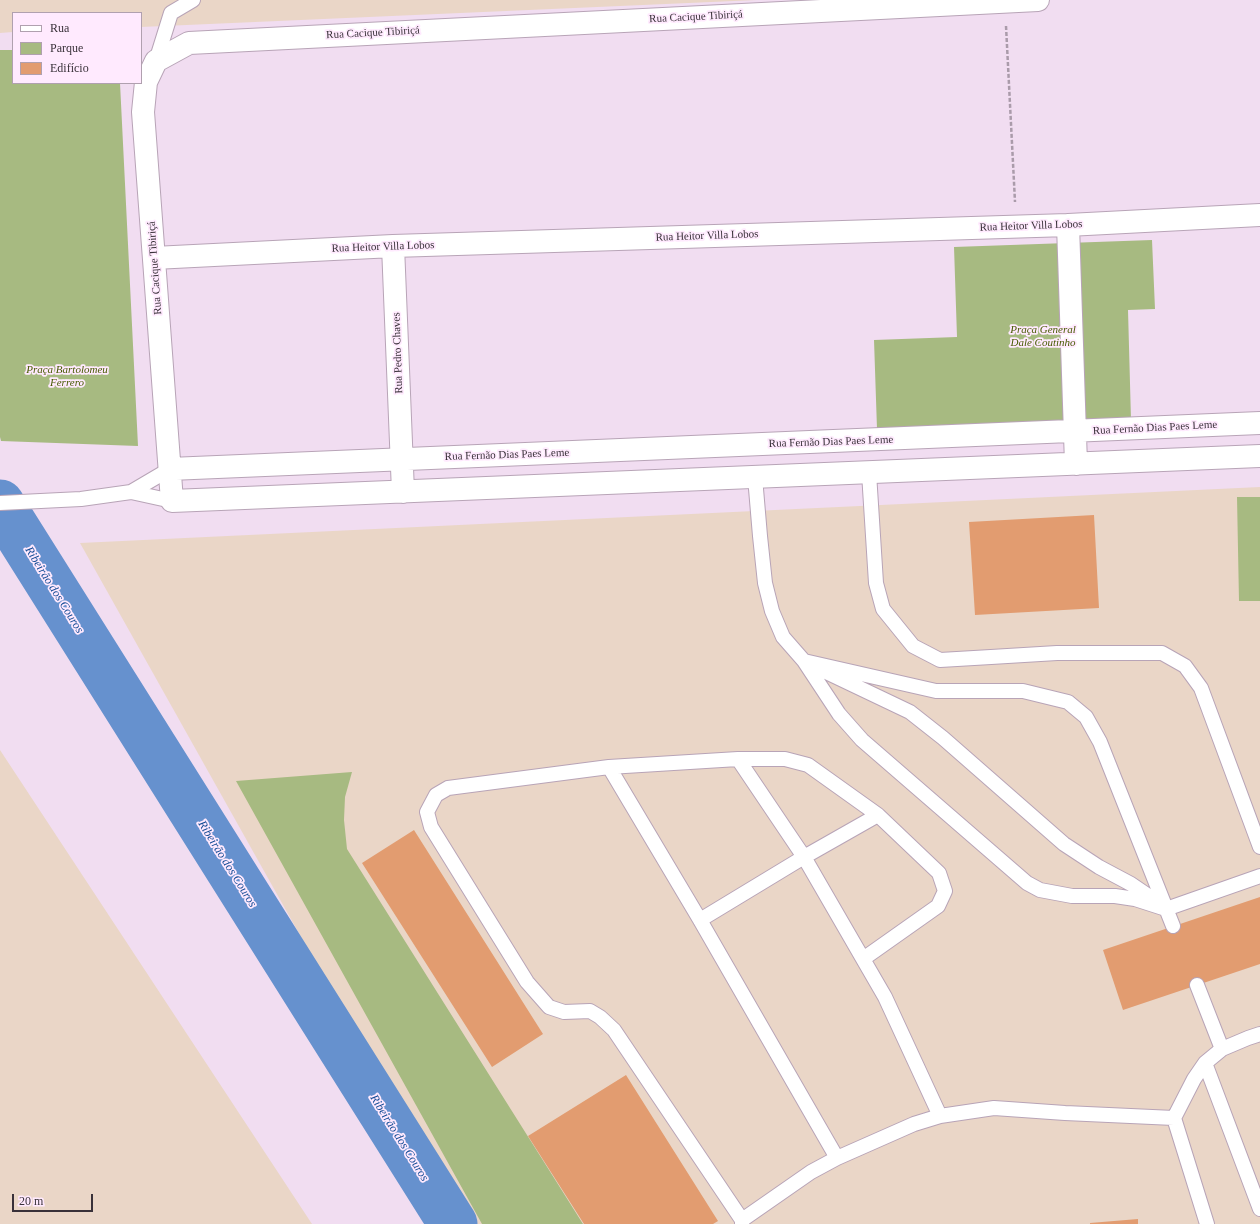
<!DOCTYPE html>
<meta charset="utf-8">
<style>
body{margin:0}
#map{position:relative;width:1260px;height:1224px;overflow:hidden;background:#f1ddf1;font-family:"Times New Roman",serif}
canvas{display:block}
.legend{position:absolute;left:12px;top:12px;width:130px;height:72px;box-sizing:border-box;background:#ffeafe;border:1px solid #b0a0af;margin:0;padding:5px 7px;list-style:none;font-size:12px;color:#393139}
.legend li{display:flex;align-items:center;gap:8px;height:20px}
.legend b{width:20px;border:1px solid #b0a0af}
.scale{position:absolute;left:12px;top:1194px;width:81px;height:18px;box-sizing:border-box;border:2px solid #393139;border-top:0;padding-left:5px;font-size:12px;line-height:14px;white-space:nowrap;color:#393139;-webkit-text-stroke:3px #ffeafe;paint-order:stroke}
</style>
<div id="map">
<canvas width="1260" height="1224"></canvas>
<ul class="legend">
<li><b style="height:5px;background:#fff"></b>Rua</li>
<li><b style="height:11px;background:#a7ba81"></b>Parque</li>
<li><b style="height:11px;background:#e29c70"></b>Edifício</li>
</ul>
<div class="scale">20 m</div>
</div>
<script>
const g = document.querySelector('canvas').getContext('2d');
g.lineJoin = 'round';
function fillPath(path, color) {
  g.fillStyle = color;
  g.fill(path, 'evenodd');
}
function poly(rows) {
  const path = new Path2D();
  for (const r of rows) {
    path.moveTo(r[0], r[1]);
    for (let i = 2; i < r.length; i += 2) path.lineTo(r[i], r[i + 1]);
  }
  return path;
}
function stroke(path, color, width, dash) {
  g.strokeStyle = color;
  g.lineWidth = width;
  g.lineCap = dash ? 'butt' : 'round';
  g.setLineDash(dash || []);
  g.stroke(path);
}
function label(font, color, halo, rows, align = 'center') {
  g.font = font + ' "Times New Roman",serif';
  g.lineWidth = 3.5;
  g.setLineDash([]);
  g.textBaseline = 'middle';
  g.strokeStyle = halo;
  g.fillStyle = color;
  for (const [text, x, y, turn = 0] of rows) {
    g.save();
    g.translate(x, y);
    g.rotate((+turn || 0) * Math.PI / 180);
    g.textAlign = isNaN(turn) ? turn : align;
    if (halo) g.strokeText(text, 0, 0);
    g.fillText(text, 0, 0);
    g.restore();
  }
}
fillPath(poly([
 [0,0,757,0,141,27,141,13,13,13,13,32,0,33],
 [1260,487,1260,1224,462,1224,80,543],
 [0,750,312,1224,0,1224]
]), '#ead6c7');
fillPath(poly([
 [0,50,13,50,13,83,120,83,138,446,1,441,0,437],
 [1152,240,1155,309,1128,310,1131,420,877,429,874,340,957,337,954,247],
 [1237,497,1260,497,1260,601,1239,601],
 [352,772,345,797,344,820,347,849,583,1224,482,1224,236,781]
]), '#a7ba81');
stroke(poly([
 [0,504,453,1224]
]), '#6691ce', 49);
fillPath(poly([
 [1094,515,1099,608,975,615,969,522],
 [414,830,543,1034,492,1067,362,863],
 [1260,897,1260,964,1123,1010,1103,950],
 [626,1075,718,1221,713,1224,584,1224,528,1136],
 [1138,1219,1138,1224,1090,1224,1090,1223]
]), '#e29c70');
const lane = poly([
 [156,61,171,13,193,0],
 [869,473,876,583,883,609,913,646,940,660,991,657,1057,653,1162,653,1185,666,1201,688,1260,847],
 [755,477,760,536,765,583,772,611,783,637,804,661,839,714,862,740,1027,883,1040,890,1072,896,1115,896,1135,899,1166,909,1260,876],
 [131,492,170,469],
 [0,503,81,499,131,492,172,501],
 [804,661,936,691,1023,691,1068,702,1086,717,1100,742,1173,926],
 [824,671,910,712,943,738,1064,844,1099,867,1131,884,1156,901],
 [609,767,700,920,837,1158],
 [700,920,804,857,878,815,808,765,785,759,738,759],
 [863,959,938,906,945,891,939,873,878,815],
 [1197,985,1222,1049],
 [1205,1063,1260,1209],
 [1174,1118,1207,1224],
 [742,1220,614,1030,600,1017,590,1011,564,1012,549,1007,527,982,431,827,427,812,436,795,448,788,609,767,738,759,804,857,863,959,885,997,940,1116],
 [742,1224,742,1220,811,1172,837,1158,914,1124,940,1116,994,1108,1065,1113,1174,1118,1194,1079,1205,1063,1222,1049,1248,1038,1260,1034]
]);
const street = poly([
 [1038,0,189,43,156,61,146,82,143,112,172,501,1260,456],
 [1068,225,1076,464],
 [393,246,403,492],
 [154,258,393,246,1068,225,1260,215],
 [170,469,1260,423]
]);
stroke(lane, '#b8a4b7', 16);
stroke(street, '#b8a4b7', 24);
stroke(poly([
 [1006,26,1015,202]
]), '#aa9baa', 2.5, [4, 2]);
stroke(lane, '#fff', 14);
stroke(street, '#fff', 22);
label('11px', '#393139', '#ffeafe', [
 ["Rua Cacique Tibiriçá",696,17,-3],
 ["Rua Cacique Tibiriçá",373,33,-3],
 ["Rua Heitor Villa Lobos",1031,226,-2],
 ["Rua Heitor Villa Lobos",707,236,-2],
 ["Rua Heitor Villa Lobos",383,247,-2],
 ["Rua Cacique Tibiriçá",155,268,-94],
 ["Rua Pedro Chaves",398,353,-92],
 ["Rua Fernão Dias Paes Leme",1155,428,-3],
 ["Rua Fernão Dias Paes Leme",831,442,-2],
 ["Rua Fernão Dias Paes Leme",507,455,-2]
]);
label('italic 11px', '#485b03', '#ffeafe', [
 ["Praça General",1043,330],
 ["Dale Coutinho",1043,343],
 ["Praça Bartolomeu",67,370],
 ["Ferrero",67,383]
]);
label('italic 12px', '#144c95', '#ffeafe', [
 ["Ribeirão dos Couros",54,590,58],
 ["Ribeirão dos Couros",227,864,58],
 ["Ribeirão dos Couros",399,1138,58]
]);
</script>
